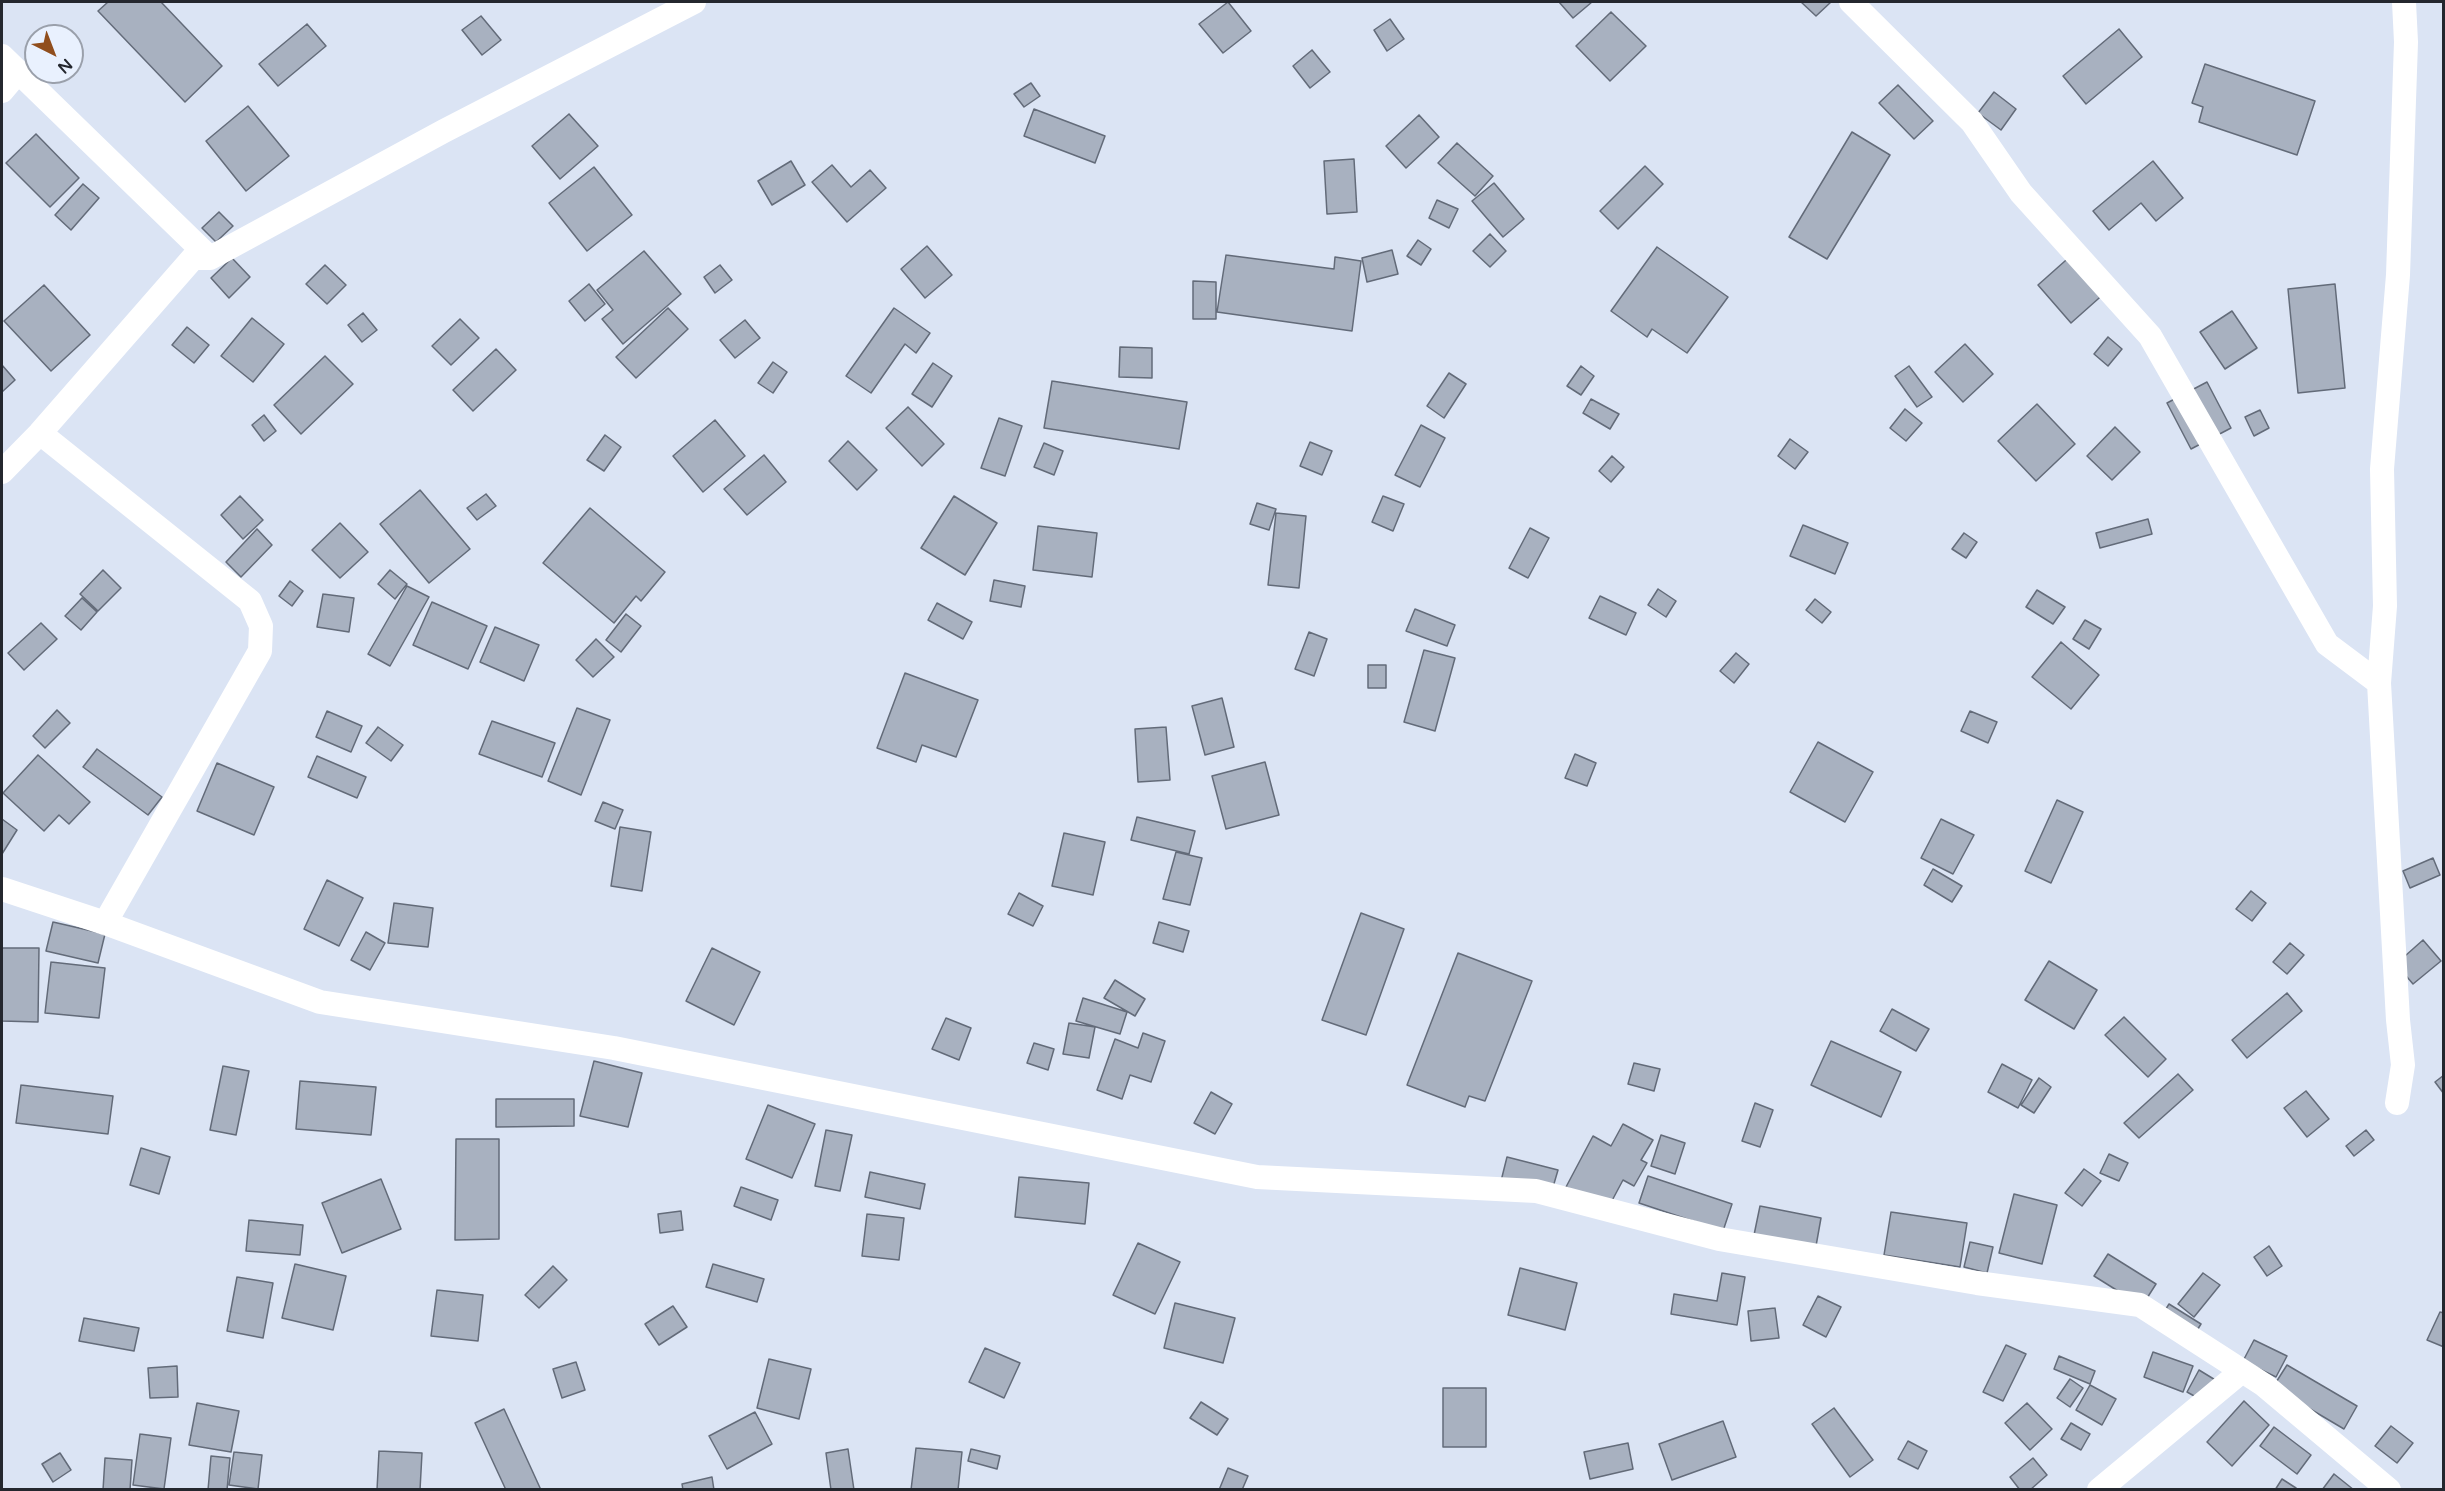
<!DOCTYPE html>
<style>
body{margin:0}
#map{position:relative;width:2445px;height:1491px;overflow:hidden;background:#dbe4f4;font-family:"Varela Round",sans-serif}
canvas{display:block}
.frame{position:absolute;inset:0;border:3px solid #24272e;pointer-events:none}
.north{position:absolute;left:24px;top:24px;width:60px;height:60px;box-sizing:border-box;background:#e9f1fe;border:2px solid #9aa0ab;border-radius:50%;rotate:138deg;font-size:16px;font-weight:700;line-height:24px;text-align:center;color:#24272e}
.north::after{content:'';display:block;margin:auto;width:21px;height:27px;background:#904e1d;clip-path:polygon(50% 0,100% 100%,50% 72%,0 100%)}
</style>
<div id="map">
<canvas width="2445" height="1491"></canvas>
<div class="frame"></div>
<div class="north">N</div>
</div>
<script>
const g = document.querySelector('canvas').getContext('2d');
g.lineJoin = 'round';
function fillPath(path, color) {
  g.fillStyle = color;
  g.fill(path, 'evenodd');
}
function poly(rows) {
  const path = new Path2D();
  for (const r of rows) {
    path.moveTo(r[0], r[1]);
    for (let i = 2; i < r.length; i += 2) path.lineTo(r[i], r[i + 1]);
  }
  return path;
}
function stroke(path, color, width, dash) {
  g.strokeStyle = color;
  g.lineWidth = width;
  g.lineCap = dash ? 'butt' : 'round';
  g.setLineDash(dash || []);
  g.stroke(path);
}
const building = poly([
 [108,2,161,2,222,66,185,102,98,11,108,2],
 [1228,2,1251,31,1223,53,1199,24,1228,2],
 [1559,2,1592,2,1573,18,1559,2],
 [1801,2,1831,2,1816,16,1801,2],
 [1611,12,1646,46,1610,81,1576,46,1611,12],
 [481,16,501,40,482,55,462,30,481,16],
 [1390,19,1404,39,1387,51,1374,30,1390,19],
 [307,24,326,46,278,86,259,64,307,24],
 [2119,29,2142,57,2086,104,2063,76,2119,29],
 [1312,50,1330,72,1310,88,1293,66,1312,50],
 [2205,64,2315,101,2297,155,2199,122,2203,107,2192,103,2205,64],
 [1031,83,1040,96,1024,107,1014,94,1031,83],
 [1898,85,1933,121,1914,139,1879,103,1898,85],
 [1994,92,2016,109,2001,130,1978,113,1994,92],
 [248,106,289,156,246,191,206,141,248,106],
 [1034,109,1105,136,1095,163,1024,136,1034,109],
 [569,114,598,146,560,179,532,146,569,114],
 [1419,115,1439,137,1406,168,1386,146,1419,115],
 [1852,132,1890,155,1827,259,1789,237,1852,132],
 [36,134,79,178,50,207,6,163,36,134],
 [1457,143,1493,176,1475,196,1438,163,1457,143],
 [1354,159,1357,212,1327,214,1324,161,1354,159],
 [791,161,805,185,772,205,758,181,791,161],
 [2153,161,2183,198,2156,221,2141,203,2109,230,2093,211,2153,161],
 [832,165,851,187,870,170,886,188,847,222,812,182,832,165],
 [1645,166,1663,184,1618,229,1600,211,1645,166],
 [594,167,632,215,587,251,549,203,594,167],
 [1494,183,1524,219,1503,237,1472,201,1494,183],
 [83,184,99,198,71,230,55,215,83,184],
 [1437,200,1458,209,1449,228,1429,218,1437,200],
 [219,212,233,226,216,242,202,228,219,212],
 [1490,234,1506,251,1490,267,1473,251,1490,234],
 [1418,240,1431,249,1421,265,1407,256,1418,240],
 [927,246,952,275,925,298,901,269,927,246],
 [1657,247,1728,297,1687,353,1652,329,1647,337,1611,311,1657,247],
 [1392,250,1398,274,1367,282,1362,258,1392,250],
 [644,251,681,294,623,344,602,319,613,310,597,290,644,251],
 [2074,253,2107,291,2071,323,2038,285,2074,253],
 [1226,255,1334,269,1335,257,1361,261,1352,331,1217,312,1226,255],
 [232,258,250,277,229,298,211,278,232,258],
 [325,265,346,285,327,304,306,284,325,265],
 [720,265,732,280,715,293,704,277,720,265],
 [1193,281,1216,282,1216,319,1193,319,1193,281],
 [589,284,605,304,585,321,569,301,589,284],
 [2335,284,2345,388,2298,393,2288,289,2335,284],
 [44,285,90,335,51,371,4,321,44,285],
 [668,308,688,329,636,378,616,357,668,308],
 [894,308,930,333,916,353,905,344,871,393,846,376,894,308],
 [2232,311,2257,348,2225,369,2200,332,2232,311],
 [363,313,377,330,362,342,348,325,363,313],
 [252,318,284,344,253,382,221,356,252,318],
 [460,319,479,338,451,365,432,346,460,319],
 [745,320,760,338,735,358,720,340,745,320],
 [187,327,209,345,194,363,172,345,187,327],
 [2108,337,2122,349,2108,366,2094,354,2108,337],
 [1965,344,1993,374,1963,402,1935,372,1965,344],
 [1120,347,1152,348,1152,378,1119,377,1120,347],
 [496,349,516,370,473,411,453,390,496,349],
 [325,356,353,384,301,434,274,405,325,356],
 [773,362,787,372,773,393,758,383,773,362],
 [933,363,952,376,932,407,912,394,933,363],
 [2,365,15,380,2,392,2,365],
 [1581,366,1594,376,1581,395,1567,386,1581,366],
 [1909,366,1932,397,1917,407,1895,376,1909,366],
 [1449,373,1466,384,1444,418,1427,406,1449,373],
 [1052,381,1187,402,1179,449,1044,428,1052,381],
 [2207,382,2231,428,2191,449,2167,403,2207,382],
 [1591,399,1619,414,1610,429,1583,413,1591,399],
 [2037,404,2075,444,2036,481,1998,441,2037,404],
 [908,407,944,444,922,466,886,428,908,407],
 [1905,409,1922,423,1906,441,1890,428,1905,409],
 [2260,410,2269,428,2254,436,2245,417,2260,410],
 [264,415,276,431,264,441,252,425,264,415],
 [999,418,1022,426,1005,476,981,468,999,418],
 [715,420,745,456,703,492,673,456,715,420],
 [1421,425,1445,438,1420,487,1395,475,1421,425],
 [2115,427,2140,452,2112,480,2087,456,2115,427],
 [605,435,621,447,604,471,587,460,605,435],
 [1790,439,1808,452,1795,469,1778,456,1790,439],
 [848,441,877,470,857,490,829,461,848,441],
 [1310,442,1332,451,1322,475,1300,466,1310,442],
 [1044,443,1063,451,1054,475,1034,467,1044,443],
 [764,455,786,482,747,515,724,489,764,455],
 [1612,456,1624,467,1611,482,1599,471,1612,456],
 [420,490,470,549,429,583,380,524,420,490],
 [486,494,496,506,477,520,467,508,486,494],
 [240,496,263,520,243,539,221,515,240,496],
 [954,496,997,523,965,575,921,548,954,496],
 [1383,496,1404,504,1393,531,1372,522,1383,496],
 [1257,503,1276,509,1269,530,1250,524,1257,503],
 [590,508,665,572,641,601,636,596,614,623,543,563,590,508],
 [1276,513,1306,516,1299,588,1268,585,1276,513],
 [2148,519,2152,534,2100,548,2096,533,2148,519],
 [340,523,368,552,340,578,312,550,340,523],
 [1803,525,1848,543,1835,574,1790,556,1803,525],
 [1038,526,1097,533,1092,577,1033,570,1038,526],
 [1530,528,1549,538,1528,578,1509,568,1530,528],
 [257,529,272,545,241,577,226,562,257,529],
 [1964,533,1977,542,1966,558,1952,549,1964,533],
 [103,570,121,588,98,611,80,594,103,570],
 [390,570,407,584,395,599,378,584,390,570],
 [994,580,1025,586,1021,607,990,601,994,580],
 [290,581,303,591,292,606,279,596,290,581],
 [407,586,429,597,390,666,368,654,407,586],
 [1658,589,1676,601,1666,617,1648,605,1658,589],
 [2037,590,2065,607,2053,624,2026,607,2037,590],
 [323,594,354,598,349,632,317,627,323,594],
 [1600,596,1636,613,1626,635,1589,618,1600,596],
 [82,598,97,612,81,630,65,616,82,598],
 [1815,599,1831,612,1822,623,1806,610,1815,599],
 [432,602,487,626,468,669,413,645,432,602],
 [937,603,972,622,963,639,928,620,937,603],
 [1415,609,1455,625,1447,646,1406,631,1415,609],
 [626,614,641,626,621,652,606,640,626,614],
 [2085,620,2101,629,2089,649,2073,639,2085,620],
 [41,623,57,639,24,670,8,653,41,623],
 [495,627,539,645,524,681,480,662,495,627],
 [1309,632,1327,639,1314,676,1295,669,1309,632],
 [596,639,614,657,593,677,576,660,596,639],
 [2061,642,2099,675,2071,709,2032,677,2061,642],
 [1424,650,1455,658,1435,731,1404,722,1424,650],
 [1736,653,1749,664,1734,683,1720,671,1736,653],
 [1368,665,1386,665,1386,688,1368,688,1368,665],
 [905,673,978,700,956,757,922,745,916,762,877,748,905,673],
 [1222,698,1234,747,1205,755,1192,706,1222,698],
 [577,708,610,720,581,795,548,781,577,708],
 [57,710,70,723,45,748,33,736,57,710],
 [327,711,362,726,351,752,316,737,327,711],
 [1970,711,1997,722,1988,743,1961,731,1970,711],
 [492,721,555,743,542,777,479,754,492,721],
 [378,727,403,745,391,761,366,743,378,727],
 [1166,727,1170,780,1138,782,1135,729,1166,727],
 [1818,742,1873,772,1845,822,1790,792,1818,742],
 [97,749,162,797,148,815,83,767,97,749],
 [1575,754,1596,763,1587,786,1565,778,1575,754],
 [38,755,90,802,69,824,59,815,44,831,3,793,38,755],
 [317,756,366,777,357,798,308,777,317,756],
 [1265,762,1279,815,1226,829,1212,776,1265,762],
 [217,763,274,787,254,835,197,811,217,763],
 [2057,800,2083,812,2051,883,2025,871,2057,800],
 [603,802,623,810,615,829,595,821,603,802],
 [1137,817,1195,831,1189,854,1131,840,1137,817],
 [2,819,17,830,2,854,2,819],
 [1941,819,1974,835,1953,874,1921,858,1941,819],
 [620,827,651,832,642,891,611,886,620,827],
 [1064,833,1105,842,1093,895,1052,886,1064,833],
 [1176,852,1202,858,1190,905,1163,899,1176,852],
 [2433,858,2440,875,2410,888,2403,871,2433,858],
 [1933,869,1962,886,1952,902,1924,885,1933,869],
 [327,880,363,898,339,946,304,929,327,880],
 [2251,891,2266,903,2252,921,2236,909,2251,891],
 [1019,893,1043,906,1033,926,1008,914,1019,893],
 [394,903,433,908,428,947,388,943,394,903],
 [1361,913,1404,929,1366,1035,1322,1020,1361,913],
 [53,922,105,934,98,963,46,951,53,922],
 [1159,922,1189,931,1183,952,1153,943,1159,922],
 [366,932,385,943,370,970,351,960,366,932],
 [2423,940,2441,961,2413,984,2396,964,2423,940],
 [2290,943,2304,955,2287,974,2273,962,2290,943],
 [2,948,39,948,38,1022,2,1021,2,948],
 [712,948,760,972,734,1025,686,1001,712,948],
 [1458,953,1532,981,1485,1101,1469,1096,1465,1107,1407,1085,1458,953],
 [2049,961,2097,990,2074,1029,2025,1000,2049,961],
 [51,962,105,968,99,1018,45,1013,51,962],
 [1115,980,1145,999,1135,1016,1104,998,1115,980],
 [2287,993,2302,1011,2247,1058,2232,1040,2287,993],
 [1083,998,1127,1012,1120,1034,1076,1021,1083,998],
 [1892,1009,1929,1029,1916,1051,1880,1031,1892,1009],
 [2124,1017,2166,1059,2148,1077,2105,1035,2124,1017],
 [946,1018,971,1028,959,1060,932,1049,946,1018],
 [1069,1023,1095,1027,1089,1058,1063,1054,1069,1023],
 [1143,1033,1165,1041,1151,1082,1130,1075,1122,1099,1097,1090,1115,1039,1138,1048,1143,1033],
 [1831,1041,1901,1072,1881,1117,1811,1085,1831,1041],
 [1034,1043,1054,1049,1048,1070,1027,1063,1034,1043],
 [594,1061,642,1073,628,1127,580,1116,594,1061],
 [1634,1063,1660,1069,1654,1091,1628,1084,1634,1063],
 [2002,1064,2032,1080,2018,1108,1988,1092,2002,1064],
 [223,1066,249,1071,236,1135,210,1130,223,1066],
 [2178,1074,2193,1090,2139,1138,2124,1123,2178,1074],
 [2444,1075,2444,1094,2435,1082,2444,1075],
 [2039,1078,2051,1087,2034,1113,2021,1105,2039,1078],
 [300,1081,376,1087,371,1135,296,1129,300,1081],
 [21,1085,113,1096,108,1134,16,1123,21,1085],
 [2306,1091,2329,1119,2307,1137,2284,1108,2306,1091],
 [1211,1092,1232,1104,1215,1134,1194,1123,1211,1092],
 [496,1099,574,1099,574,1126,496,1127,496,1099],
 [1755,1103,1773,1110,1760,1147,1742,1141,1755,1103],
 [768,1105,815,1124,792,1178,746,1159,768,1105],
 [1623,1124,1653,1140,1641,1160,1647,1163,1634,1186,1623,1180,1607,1210,1566,1187,1593,1136,1611,1146,1623,1124],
 [826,1130,852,1135,840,1191,815,1186,826,1130],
 [2366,1130,2374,1140,2354,1156,2346,1146,2366,1130],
 [1661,1135,1685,1143,1675,1174,1651,1166,1661,1135],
 [456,1139,499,1139,499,1239,455,1240,456,1139],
 [141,1148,170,1157,159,1194,130,1185,141,1148],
 [2109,1154,2128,1163,2119,1181,2100,1173,2109,1154],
 [1507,1157,1558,1170,1551,1194,1501,1181,1507,1157],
 [2084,1169,2101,1181,2082,1206,2065,1193,2084,1169],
 [870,1172,925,1184,920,1209,865,1197,870,1172],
 [1648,1176,1732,1204,1723,1231,1639,1203,1648,1176],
 [1019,1177,1089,1183,1085,1224,1015,1217,1019,1177],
 [381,1179,401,1229,342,1253,322,1203,381,1179],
 [741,1187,778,1200,771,1220,734,1206,741,1187],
 [2014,1194,2057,1205,2042,1264,1999,1253,2014,1194],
 [1760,1206,1821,1218,1816,1246,1754,1235,1760,1206],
 [681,1211,683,1230,660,1233,658,1214,681,1211],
 [1891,1212,1967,1223,1960,1267,1884,1255,1891,1212],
 [867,1214,904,1218,899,1260,862,1256,867,1214],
 [249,1220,303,1225,300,1255,246,1251,249,1220],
 [1970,1242,1993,1247,1987,1273,1964,1267,1970,1242],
 [1138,1243,1180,1262,1155,1314,1113,1295,1138,1243],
 [2269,1246,2282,1266,2267,1276,2254,1257,2269,1246],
 [2108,1254,2156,1284,2142,1306,2094,1276,2108,1254],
 [295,1264,346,1276,333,1330,282,1318,295,1264],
 [713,1264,764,1279,757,1302,706,1287,713,1264],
 [553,1266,567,1280,539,1308,525,1295,553,1266],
 [1520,1268,1577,1283,1565,1330,1508,1315,1520,1268],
 [1722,1273,1745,1277,1737,1325,1671,1314,1674,1294,1717,1301,1722,1273],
 [2203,1273,2220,1285,2194,1317,2178,1304,2203,1273],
 [237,1277,273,1283,263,1338,227,1331,237,1277],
 [437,1290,483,1295,478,1341,431,1336,437,1290],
 [1818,1296,1841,1307,1826,1337,1803,1325,1818,1296],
 [1175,1303,1235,1318,1223,1363,1164,1348,1175,1303],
 [2169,1304,2201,1324,2191,1340,2159,1320,2169,1304],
 [673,1306,687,1327,659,1345,645,1324,673,1306],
 [1775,1308,1779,1338,1751,1341,1748,1311,1775,1308],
 [2440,1312,2444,1313,2444,1347,2427,1340,2440,1312],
 [84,1318,139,1328,134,1351,79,1341,84,1318],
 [2254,1340,2287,1356,2276,1377,2243,1361,2254,1340],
 [2006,1345,2026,1354,2003,1401,1983,1392,2006,1345],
 [985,1348,1020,1363,1004,1398,969,1382,985,1348],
 [2153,1352,2193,1366,2183,1392,2144,1377,2153,1352],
 [2059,1356,2095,1371,2090,1384,2054,1369,2059,1356],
 [769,1359,811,1369,799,1419,757,1408,769,1359],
 [576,1362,585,1390,562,1398,553,1369,576,1362],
 [2287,1365,2357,1406,2344,1429,2273,1387,2287,1365],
 [177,1366,178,1397,150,1398,148,1368,177,1366],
 [2199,1370,2217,1381,2205,1402,2187,1392,2199,1370],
 [2070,1379,2083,1388,2070,1407,2057,1398,2070,1379],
 [2090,1385,2116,1399,2102,1425,2076,1410,2090,1385],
 [1443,1388,1486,1388,1486,1447,1443,1447,1443,1388],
 [2244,1401,2269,1425,2232,1466,2207,1442,2244,1401],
 [1201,1402,1228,1419,1217,1435,1190,1418,1201,1402],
 [197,1403,239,1411,231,1452,189,1445,197,1403],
 [2027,1403,2052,1429,2030,1450,2005,1423,2027,1403],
 [1834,1408,1873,1460,1850,1477,1812,1424,1834,1408],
 [504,1409,541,1490,506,1490,475,1423,504,1409],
 [755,1412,772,1444,727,1469,709,1436,755,1412],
 [1723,1421,1736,1457,1672,1480,1659,1444,1723,1421],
 [2071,1423,2090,1434,2081,1450,2061,1439,2071,1423],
 [2391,1426,2413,1443,2397,1463,2375,1446,2391,1426],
 [2274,1427,2311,1455,2297,1474,2260,1446,2274,1427],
 [140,1434,171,1438,164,1489,133,1485,140,1434],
 [1908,1441,1927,1451,1918,1469,1898,1459,1908,1441],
 [1628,1443,1633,1469,1590,1479,1584,1452,1628,1443],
 [916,1448,962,1452,958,1490,911,1490,916,1448],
 [848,1449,854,1490,831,1490,826,1453,848,1449],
 [971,1449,1000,1456,997,1469,968,1461,971,1449],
 [379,1451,422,1453,420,1490,377,1490,379,1451],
 [234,1452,262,1455,258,1489,229,1485,234,1452],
 [60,1453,71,1470,53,1482,42,1464,60,1453],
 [211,1456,230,1458,227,1490,208,1490,211,1456],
 [105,1458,132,1460,130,1490,103,1490,105,1458],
 [2033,1458,2047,1475,2030,1490,2020,1490,2010,1477,2033,1458],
 [1228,1468,1248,1476,1242,1490,1219,1490,1228,1468],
 [2334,1474,2354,1490,2322,1490,2334,1474],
 [712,1477,714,1490,683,1490,682,1484,712,1477],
 [2282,1479,2296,1488,2295,1490,2275,1490,2282,1479]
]);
fillPath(building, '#a8b1c0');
stroke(building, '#636b79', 1.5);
stroke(poly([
 [1851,2,1972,122,2021,193,2150,336,2327,644,2379,683],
 [2,56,210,258],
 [2,91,18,72],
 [40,433,250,601,261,626,260,651,105,923],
 [2,472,40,433,193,258,210,258,444,131,694,2],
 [2,889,105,923,320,1002,614,1048,1257,1177,1536,1191,1719,1239,1977,1283,2140,1305,2264,1385,2389,1490],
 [2397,1103,2403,1065,2398,1020,2379,683,2385,606,2382,469,2398,275,2406,42,2404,2],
 [2099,1490,2242,1371]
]), '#fff', 24);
</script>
